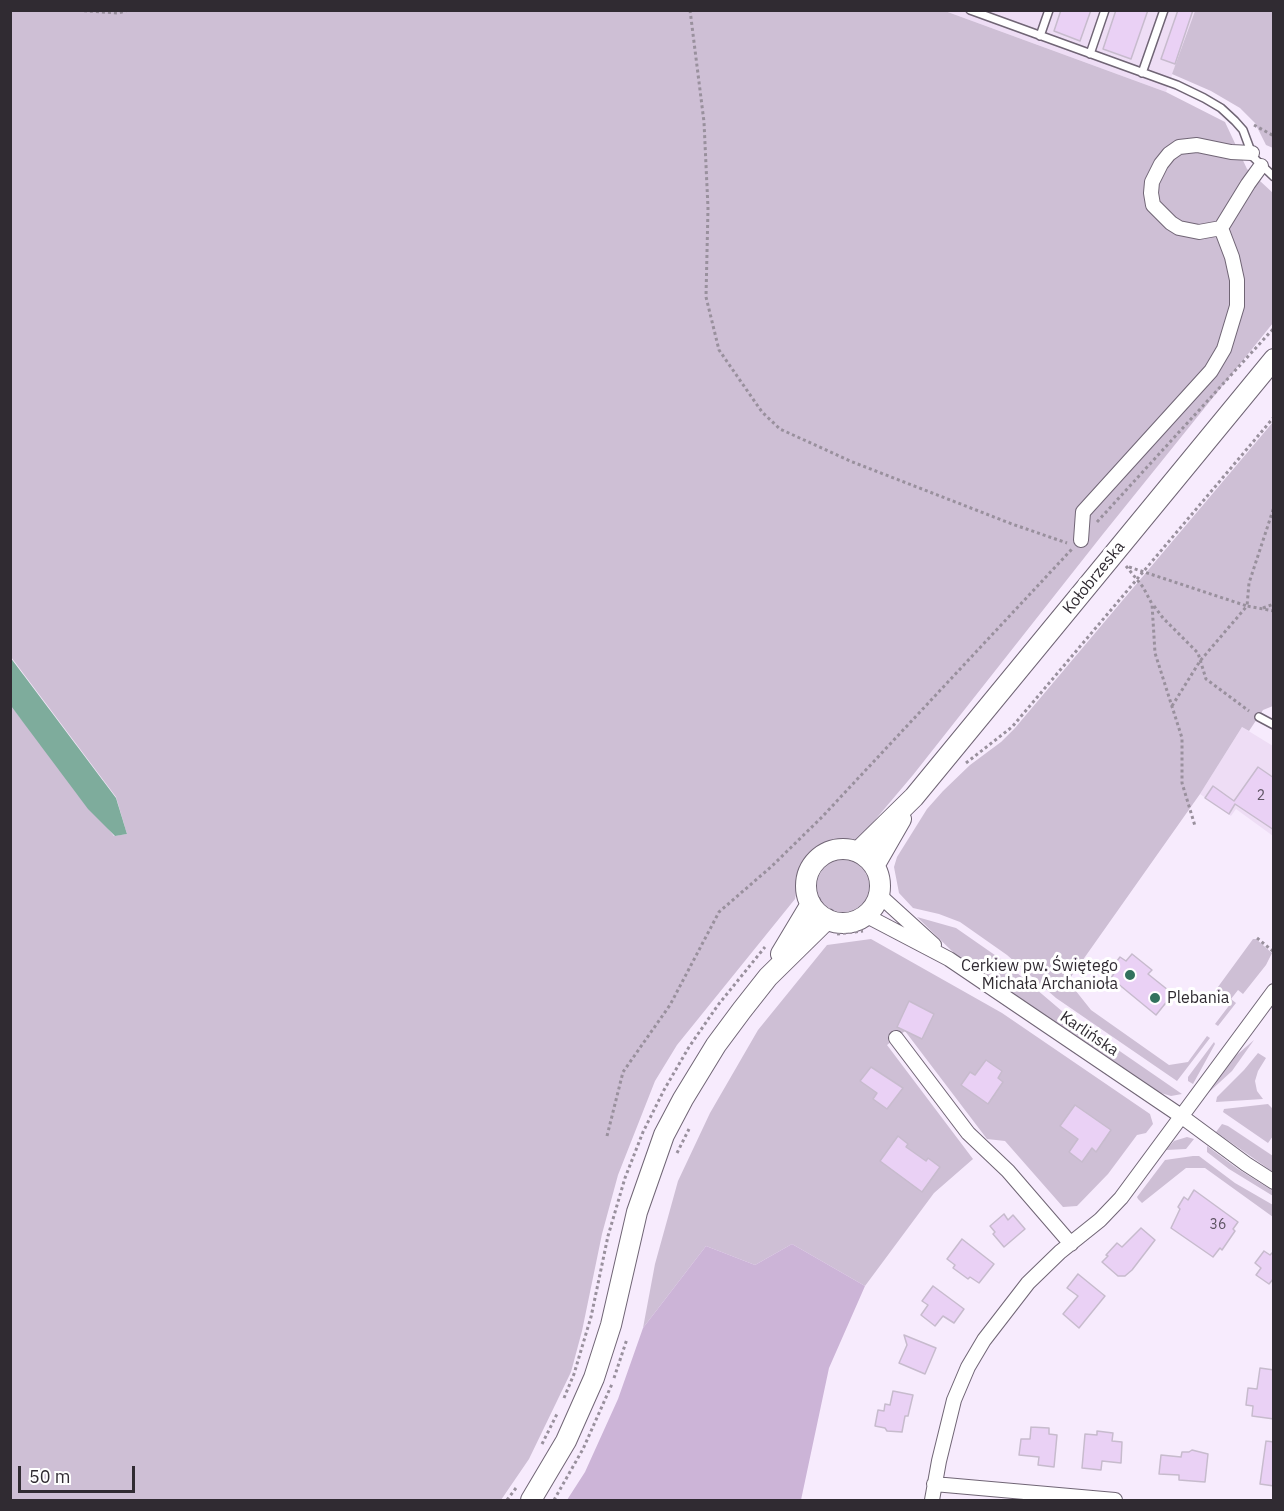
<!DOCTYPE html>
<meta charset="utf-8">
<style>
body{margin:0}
#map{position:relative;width:1284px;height:1511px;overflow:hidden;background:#f7ebfd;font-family:"IBM Plex Sans",sans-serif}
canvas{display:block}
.frame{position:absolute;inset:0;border:12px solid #302b32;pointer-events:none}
.scale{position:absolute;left:18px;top:1466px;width:117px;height:27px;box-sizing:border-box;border:3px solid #302b32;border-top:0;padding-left:8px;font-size:18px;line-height:21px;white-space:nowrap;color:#302b32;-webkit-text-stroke:4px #fff;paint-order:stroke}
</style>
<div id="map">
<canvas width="1284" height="1511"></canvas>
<div class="frame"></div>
<div class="scale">50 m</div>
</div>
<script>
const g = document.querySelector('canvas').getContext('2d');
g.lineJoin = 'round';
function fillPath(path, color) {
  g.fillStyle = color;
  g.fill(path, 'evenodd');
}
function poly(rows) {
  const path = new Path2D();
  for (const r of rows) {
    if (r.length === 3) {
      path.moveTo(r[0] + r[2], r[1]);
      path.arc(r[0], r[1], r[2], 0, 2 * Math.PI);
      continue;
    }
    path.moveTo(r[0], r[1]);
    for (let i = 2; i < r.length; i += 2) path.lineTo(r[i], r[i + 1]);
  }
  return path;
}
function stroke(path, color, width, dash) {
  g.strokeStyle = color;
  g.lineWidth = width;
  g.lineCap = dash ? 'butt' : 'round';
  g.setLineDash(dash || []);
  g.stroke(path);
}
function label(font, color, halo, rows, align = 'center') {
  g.font = font + ' "IBM Plex Sans",sans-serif';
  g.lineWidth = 6;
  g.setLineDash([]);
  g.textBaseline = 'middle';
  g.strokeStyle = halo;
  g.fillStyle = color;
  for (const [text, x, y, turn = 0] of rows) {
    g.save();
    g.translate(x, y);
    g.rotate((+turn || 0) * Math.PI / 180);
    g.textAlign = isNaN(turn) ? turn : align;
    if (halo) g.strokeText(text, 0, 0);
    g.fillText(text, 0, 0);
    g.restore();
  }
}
fillPath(poly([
 [945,11,1195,11,1166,92],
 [1242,727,1273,746,1273,836,1236,809,1231,816,1200,794]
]), '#eeddf5');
fillPath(poly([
 [10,11,945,11,1166,92,1225,122,1247,169,1273,193,1273,323,1103,534,913,775,858,840,845,839,822,845,806,859,800,869,795,899,677,1045,655,1081,618,1175,602,1234,582,1331,571,1372,529,1459,501,1500,11,1500,11,706,114,836,127,834,116,797,11,657],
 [1195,11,1273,11,1273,148,1266,145,1255,123,1240,108,1211,91,1172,74],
 [1273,422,1273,706,1263,710,1249,731,1242,727,1200,794,1068,981,1091,1010,1169,1065,1188,1062,1207,1036,1210,1038,1177,1081,1056,998,1007,955,960,922,939,914,913,908,899,893,894,867,897,857,927,809,943,791,970,765,1001,742,1015,728],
 [843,886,26],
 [917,917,956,928,1002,960,1063,1012,1182,1094,1171,1096,1161,1093,955,954],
 [871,939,1002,1013,1150,1114,1153,1124,1146,1133,1137,1135,1108,1174,1077,1206,1063,1207,1005,1141,987,1139,905,1031,887,1045,973,1159,934,1193,865,1286,792,1244,755,1265,706,1246,643,1328,655,1264,678,1181,710,1113,758,1030,827,945],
 [1253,939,1256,939,1272,953,1266,965,1243,994,1238,990,1231,999,1236,1003,1218,1026,1215,1024,1231,1003,1215,991],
 [1254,1040,1232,1071,1208,1093,1231,1060],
 [1214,1042,1215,1044,1193,1084,1188,1081,1188,1077],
 [1258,1053,1266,1058,1258,1071,1255,1081,1257,1091,1263,1099,1216,1102,1217,1097,1244,1070],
 [1268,1104,1274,1110,1273,1136,1268,1143,1223,1112,1224,1109],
 [1222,1124,1228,1126,1273,1156,1273,1172,1216,1132],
 [1187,1137,1194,1139,1186,1149,1166,1150,1174,1141],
 [1207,1146,1238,1169,1273,1191,1273,1196,1229,1169,1207,1152],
 [1193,1156,1199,1156,1235,1183,1273,1205,1273,1217,1205,1168,1186,1168,1142,1203,1138,1199,1137,1197,1165,1160]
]), '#cebfd5');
fillPath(poly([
 [792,1244,865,1286,829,1368,801,1500,567,1500,585,1472,618,1399,643,1328,706,1246,755,1265]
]), '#ccb4d7');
fillPath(poly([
 [10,657,116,798,127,834,115,836,88,809,11,706]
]), '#7eac9c');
const building = poly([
 [1061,10,1091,10,1080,41,1054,31,1061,10],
 [1116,10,1148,10,1131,59,1103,49,1116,10],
 [1178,10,1193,10,1175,64,1161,59,1178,10],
 [1258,767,1274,778,1274,830,1235,804,1229,814,1205,798,1213,786,1234,801,1258,767],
 [1132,954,1152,970,1148,974,1173,994,1156,1015,1111,978,1115,972,1111,969,1120,957,1126,961,1132,954],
 [909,1001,934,1014,922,1039,897,1027,909,1001],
 [986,1060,1002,1071,998,1078,1003,1082,988,1104,961,1085,970,1072,975,1075,986,1060],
 [871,1067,903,1088,887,1109,873,1099,877,1093,860,1081,871,1067],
 [1075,1105,1111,1130,1096,1152,1092,1148,1082,1162,1069,1152,1078,1139,1060,1126,1075,1105],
 [898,1136,908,1144,906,1147,926,1161,928,1158,940,1167,922,1192,880,1161,898,1136],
 [1194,1190,1238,1222,1233,1229,1235,1231,1222,1250,1220,1248,1213,1257,1171,1228,1180,1209,1178,1207,1184,1197,1188,1200,1194,1190],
 [1004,1214,1008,1220,1013,1215,1025,1229,1004,1247,993,1234,995,1232,990,1226,1004,1214],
 [1141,1228,1155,1240,1132,1270,1125,1276,1118,1276,1102,1262,1108,1256,1106,1255,1117,1243,1122,1247,1141,1228],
 [962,1239,994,1264,979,1283,970,1277,968,1279,953,1268,955,1265,947,1259,962,1239],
 [1264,1251,1270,1255,1274,1251,1274,1278,1269,1284,1256,1275,1261,1268,1255,1263,1264,1251],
 [1078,1274,1105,1296,1079,1328,1063,1314,1078,1296,1067,1288,1078,1274],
 [933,1286,964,1309,954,1323,943,1316,935,1326,921,1315,928,1305,922,1301,933,1286],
 [904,1335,936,1348,925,1374,899,1363,907,1345,904,1335],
 [1260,1368,1274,1370,1274,1419,1252,1416,1253,1406,1246,1405,1248,1388,1257,1389,1260,1368],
 [893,1391,913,1395,908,1416,905,1416,902,1432,887,1431,885,1428,875,1426,878,1410,884,1411,885,1404,890,1405,893,1391],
 [1031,1427,1049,1428,1049,1434,1057,1435,1054,1467,1038,1465,1039,1457,1019,1455,1021,1439,1030,1439,1031,1427],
 [1097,1431,1113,1433,1112,1441,1122,1442,1121,1463,1102,1461,1101,1470,1082,1468,1085,1434,1097,1435,1097,1431],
 [1266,1441,1274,1442,1274,1486,1260,1484,1266,1441],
 [1192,1450,1208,1454,1205,1482,1179,1480,1179,1475,1159,1474,1161,1455,1181,1457,1182,1452,1189,1452,1192,1450]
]);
fillPath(building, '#ead1f5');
stroke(building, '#c7bbcd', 1.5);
const service = poly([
 [970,10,1177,85,1204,98,1221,108,1235,121,1243,130,1253,157,1274,177],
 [1040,36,1049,10],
 [1090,54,1105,10],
 [1142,73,1164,10],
 [1259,717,1274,725]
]);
const minor = poly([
 [1221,228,1199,232,1179,228,1171,223,1153,205,1151,193,1152,182,1161,164,1169,154,1179,147,1197,145,1231,152,1252,153],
 [1081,540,1083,512,1211,371,1224,349,1237,306,1237,280,1232,257,1221,228,1248,184,1261,166],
 [879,895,934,945],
 [865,915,949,959,1181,1116,1246,1164,1274,1182],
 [896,1038,968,1133,1008,1171,1071,1244],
 [934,1484,1115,1500],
 [932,1500,939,1461,954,1400,968,1367,984,1340,1028,1283,1060,1252,1100,1220,1121,1198,1274,991]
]);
const secondary = poly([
 [843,886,37],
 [858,852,914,797,1274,359],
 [874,866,901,819],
 [781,954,811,904],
 [531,1500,566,1441,594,1378,611,1325,637,1212,664,1135,683,1099,716,1045,742,1010,768,977,827,919]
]);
stroke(service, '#706575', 10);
stroke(minor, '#706575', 16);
stroke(secondary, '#706575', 22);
stroke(poly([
 [72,10,118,13,129,10],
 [690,10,704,122,708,208,706,297,719,350,762,412,780,429,850,461,1012,524,1067,543],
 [1254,125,1274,136],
 [1097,522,1274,328],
 [1126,566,1143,587,1152,604,1155,653,1182,738,1182,783,1195,826],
 [1129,567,1247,606,1249,583,1274,507],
 [1154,606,1163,618,1198,653,1206,679,1249,711],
 [1263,608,1274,604],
 [1172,706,1200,661,1247,606,1274,611],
 [966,763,1012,727,1274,417],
 [837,934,863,931],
 [1257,938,1274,952],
 [607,1136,623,1072,670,1005,719,912,772,866,822,817,1072,549],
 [677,1153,689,1129],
 [614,1378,627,1339],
 [564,1398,574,1374,591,1317,608,1236,625,1178,643,1132,664,1090,689,1047,718,1005,765,947],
 [542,1444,558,1412],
 [507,1500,516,1488],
 [554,1500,583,1449,612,1384]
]), '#99909d', 3, [3, 3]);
stroke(service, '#fff', 7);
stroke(minor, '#fff', 14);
stroke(secondary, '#fff', 20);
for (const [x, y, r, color] of [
 [1130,975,6,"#32715e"],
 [1155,998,6,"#32715e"]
]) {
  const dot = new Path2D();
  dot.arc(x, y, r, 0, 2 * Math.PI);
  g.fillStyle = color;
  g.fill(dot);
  stroke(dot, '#fff', 2);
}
label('14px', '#5e5463', null, [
 ["2",1261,796],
 ["36",1218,1225]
]);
label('16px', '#302b32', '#fff', [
 ["Kołobrzeska",1094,578,-51],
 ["Karlińska",1089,1034,34]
]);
label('16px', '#302b32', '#fff', [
 ["Cerkiew pw. Świętego",1118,966],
 ["Michała Archanioła",1118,984],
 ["Plebania",1167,998,"left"]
], 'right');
</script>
